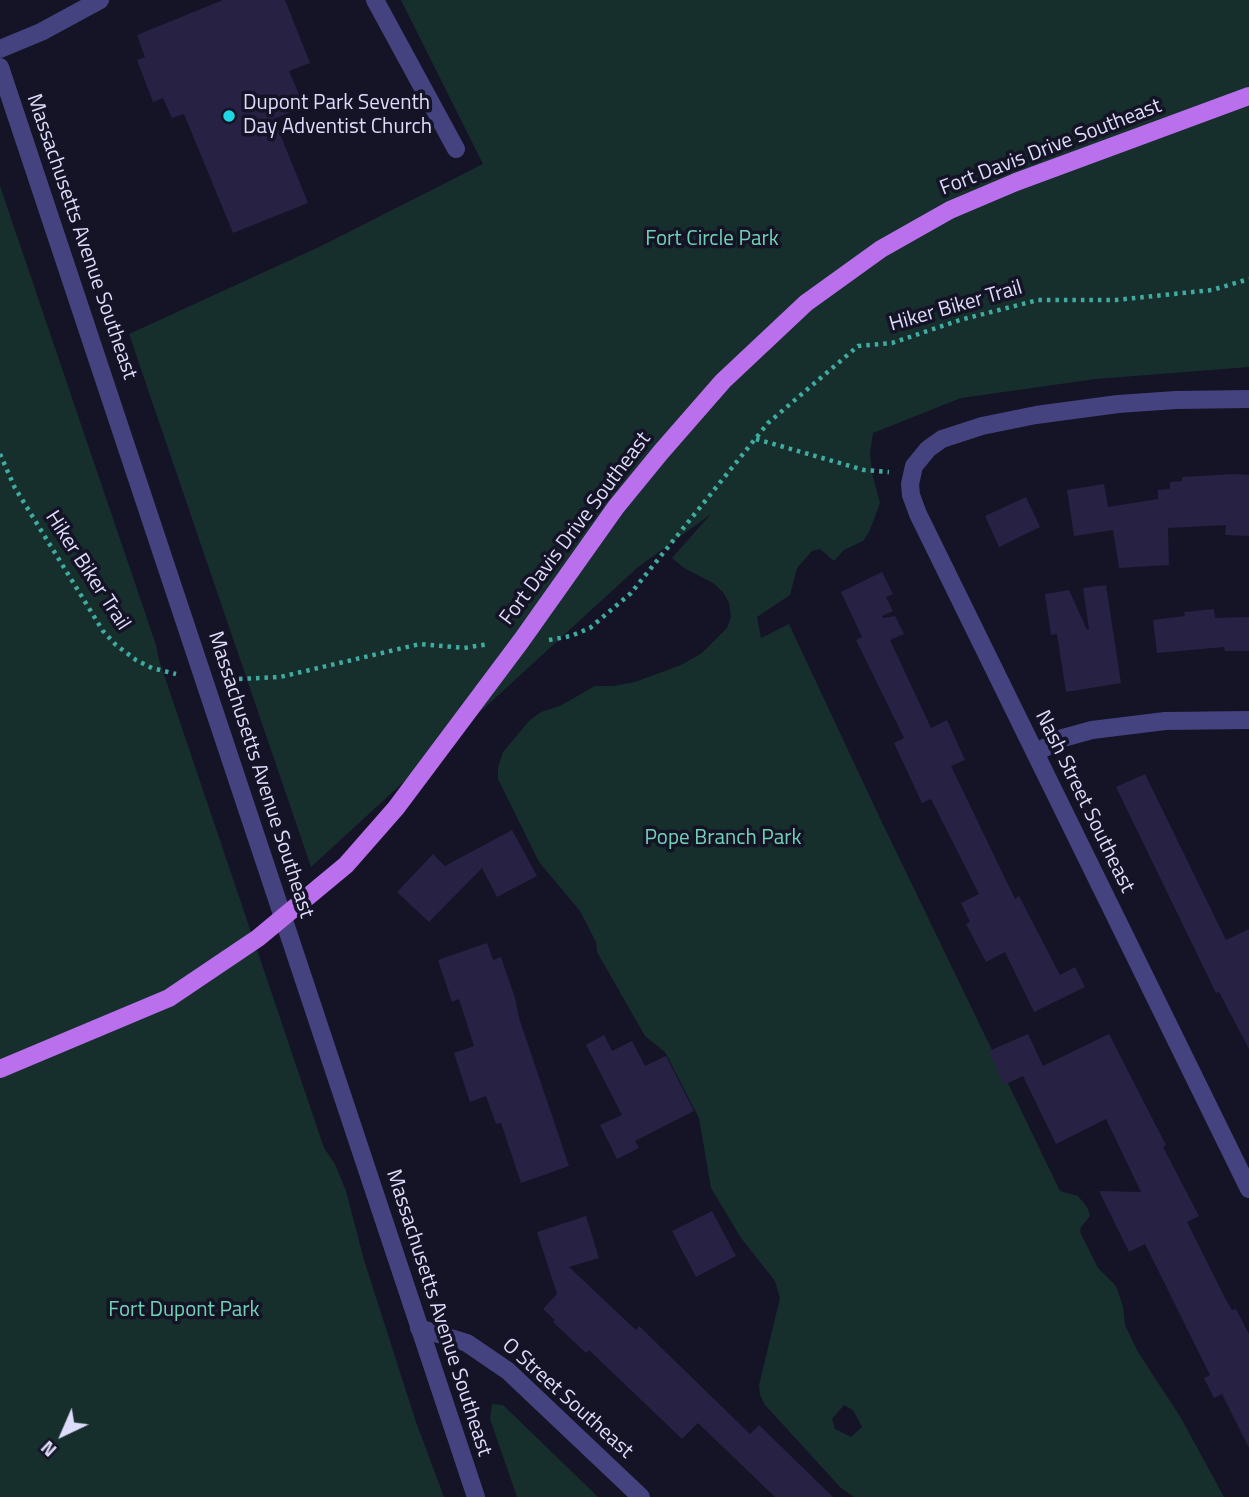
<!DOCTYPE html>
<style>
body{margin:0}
#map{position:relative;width:1249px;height:1497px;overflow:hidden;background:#151326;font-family:"Titillium Web",sans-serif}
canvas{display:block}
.north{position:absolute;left:28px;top:1399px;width:70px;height:70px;-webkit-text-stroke:5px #151326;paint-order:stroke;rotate:224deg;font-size:19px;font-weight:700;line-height:28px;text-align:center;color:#dedcfb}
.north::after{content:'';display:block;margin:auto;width:24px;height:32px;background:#dedcfb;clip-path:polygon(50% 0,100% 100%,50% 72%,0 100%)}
</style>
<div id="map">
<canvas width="1249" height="1497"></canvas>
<div class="north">N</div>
</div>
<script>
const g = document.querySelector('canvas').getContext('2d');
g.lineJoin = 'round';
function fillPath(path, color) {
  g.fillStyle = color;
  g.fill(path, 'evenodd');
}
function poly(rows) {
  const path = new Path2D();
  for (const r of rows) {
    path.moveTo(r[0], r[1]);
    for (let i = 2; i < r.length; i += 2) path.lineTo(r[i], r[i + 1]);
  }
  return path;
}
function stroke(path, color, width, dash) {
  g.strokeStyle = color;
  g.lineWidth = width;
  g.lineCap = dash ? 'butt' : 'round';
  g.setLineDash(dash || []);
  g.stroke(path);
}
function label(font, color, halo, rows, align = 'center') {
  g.font = font + ' "Titillium Web",sans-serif';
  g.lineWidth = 7;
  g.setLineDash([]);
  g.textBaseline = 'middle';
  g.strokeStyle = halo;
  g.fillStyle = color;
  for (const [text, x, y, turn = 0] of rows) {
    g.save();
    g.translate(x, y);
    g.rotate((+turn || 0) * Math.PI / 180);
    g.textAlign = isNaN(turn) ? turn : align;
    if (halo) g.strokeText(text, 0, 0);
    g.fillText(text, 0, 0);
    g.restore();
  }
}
fillPath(poly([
 [401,0,1249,0,1249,367,1096,379,961,398,873,433,870,453,872,473,880,503,869,532,863,541,844,550,834,561,820,549,812,551,797,568,790,595,757,617,761,638,789,624,877,812,1060,1191,1078,1196,1087,1207,1090,1216,1081,1227,1080,1232,1098,1268,1116,1286,1123,1307,1125,1325,1138,1352,1181,1418,1224,1497,854,1497,841,1488,765,1405,760,1395,759,1385,780,1298,775,1281,741,1238,711,1188,699,1118,665,1052,645,1036,597,952,596,942,580,911,539,862,498,779,498,767,503,752,529,721,541,712,560,706,595,686,613,686,635,682,681,665,702,653,727,628,731,617,729,603,723,592,713,583,684,568,672,558,711,514,637,568,311,867,129,334,321,246,483,164],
 [844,1405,853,1410,862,1427,851,1437,835,1429,832,1419],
 [0,186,156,645,159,660,324,1148,335,1164,346,1191,364,1260,416,1422,444,1497,0,1497],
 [492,1404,503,1405,598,1497,517,1497,490,1419]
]), '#162f2d');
fillPath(poly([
 [223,0,285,0,310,63,289,71,304,106,274,119,308,203,233,233,184,114,172,118,163,98,153,102,137,60,145,57,137,35],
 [1234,474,1249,475,1249,536,1225,535,1226,525,1168,528,1169,565,1119,568,1113,530,1074,536,1067,490,1104,484,1108,507,1158,499,1158,490,1170,489,1170,482,1182,481,1182,477],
 [1026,497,1040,527,999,547,985,516],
 [882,572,893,594,886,597,893,611,882,616,883,618,895,616,904,634,890,640,931,728,947,720,965,760,951,766,1015,899,1019,896,1060,975,1075,967,1085,987,1034,1012,1005,952,986,962,966,924,970,922,961,903,979,894,931,799,922,803,894,743,904,738,856,640,862,637,841,592],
 [1106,585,1121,683,1066,692,1057,634,1051,635,1045,594,1069,590,1087,630,1089,629,1083,588],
 [1214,609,1215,618,1249,617,1249,651,1225,651,1224,647,1157,653,1153,620,1185,616,1184,612],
 [1145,774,1226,940,1249,929,1249,1049,1219,992,1216,993,1116,787],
 [512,830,537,876,497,897,482,868,429,922,397,892,433,854,445,866],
 [487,943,493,960,501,957,515,998,519,1018,569,1166,521,1183,501,1123,496,1124,486,1096,470,1102,454,1053,474,1046,459,999,452,1002,438,960],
 [1028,1034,1043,1066,1109,1034,1152,1118,1166,1145,1163,1147,1199,1216,1187,1222,1225,1298,1232,1310,1236,1309,1249,1334,1249,1448,1222,1394,1214,1398,1204,1378,1210,1375,1145,1244,1129,1252,1099,1191,1141,1192,1106,1119,1056,1144,1023,1076,1004,1085,989,1051],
 [604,1035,612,1051,632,1041,645,1066,666,1056,694,1111,635,1141,639,1148,617,1159,600,1125,622,1115,586,1045],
 [712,1211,736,1256,696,1277,672,1231],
 [586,1216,599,1258,569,1267,636,1330,639,1326,750,1434,759,1425,833,1497,775,1497,698,1423,682,1439,589,1350,586,1353,553,1322,555,1320,543,1309,557,1294,537,1232]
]), '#272144');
stroke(poly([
 [756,439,864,470,889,472],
 [0,454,15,488,103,631,116,645,136,660,152,668,176,674],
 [549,640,571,636,590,628,631,593,768,423,858,346,892,343,960,320,1038,300,1115,300,1212,290,1249,279],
 [239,679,280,677,420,644,464,648,489,644]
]), '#3faba1', 4.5, [3.5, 5]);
stroke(poly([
 [375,0,456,149],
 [0,49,41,32,100,0],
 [0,67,476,1497],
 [1249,399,1176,400,1118,404,1036,415,982,426,942,439,928,449,914,466,910,484,911,495,918,514,1249,1189],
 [1035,753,1063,738,1092,730,1165,721,1249,720],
 [419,1328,467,1343,508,1371,641,1497]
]), '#44437f', 18);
stroke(poly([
 [0,1069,169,998,258,938,346,865,396,808,521,641,616,507,661,452,723,381,806,303,881,249,950,210,1016,182,1249,96]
]), '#ba70ed', 18);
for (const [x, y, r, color] of [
 [229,116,7,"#1fd7e3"]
]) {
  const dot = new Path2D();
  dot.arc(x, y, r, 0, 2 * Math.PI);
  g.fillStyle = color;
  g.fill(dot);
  stroke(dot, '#151326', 2.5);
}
label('21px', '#dedcfb', '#151326', [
 ["Dupont Park Seventh",243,104],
 ["Day Adventist Church",243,128]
], 'left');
label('21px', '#dedcfb', '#151326', [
 ["Fort Davis Drive Southeast",1051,148,-21],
 ["Massachusetts Avenue Southeast",81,237,71],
 ["Hiker Biker Trail",956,307,-16],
 ["Fort Davis Drive Southeast",576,529,-53],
 ["Hiker Biker Trail",87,571,57],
 ["Massachusetts Avenue Southeast",260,775,72],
 ["Nash Street Southeast",1084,802,64],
 ["Massachusetts Avenue Southeast",438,1313,72],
 ["O Street Southeast",567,1399,42]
]);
label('21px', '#70d3b6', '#151326', [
 ["Fort Circle Park",712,240],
 ["Pope Branch Park",723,839],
 ["Fort Dupont Park",184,1311]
]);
</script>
